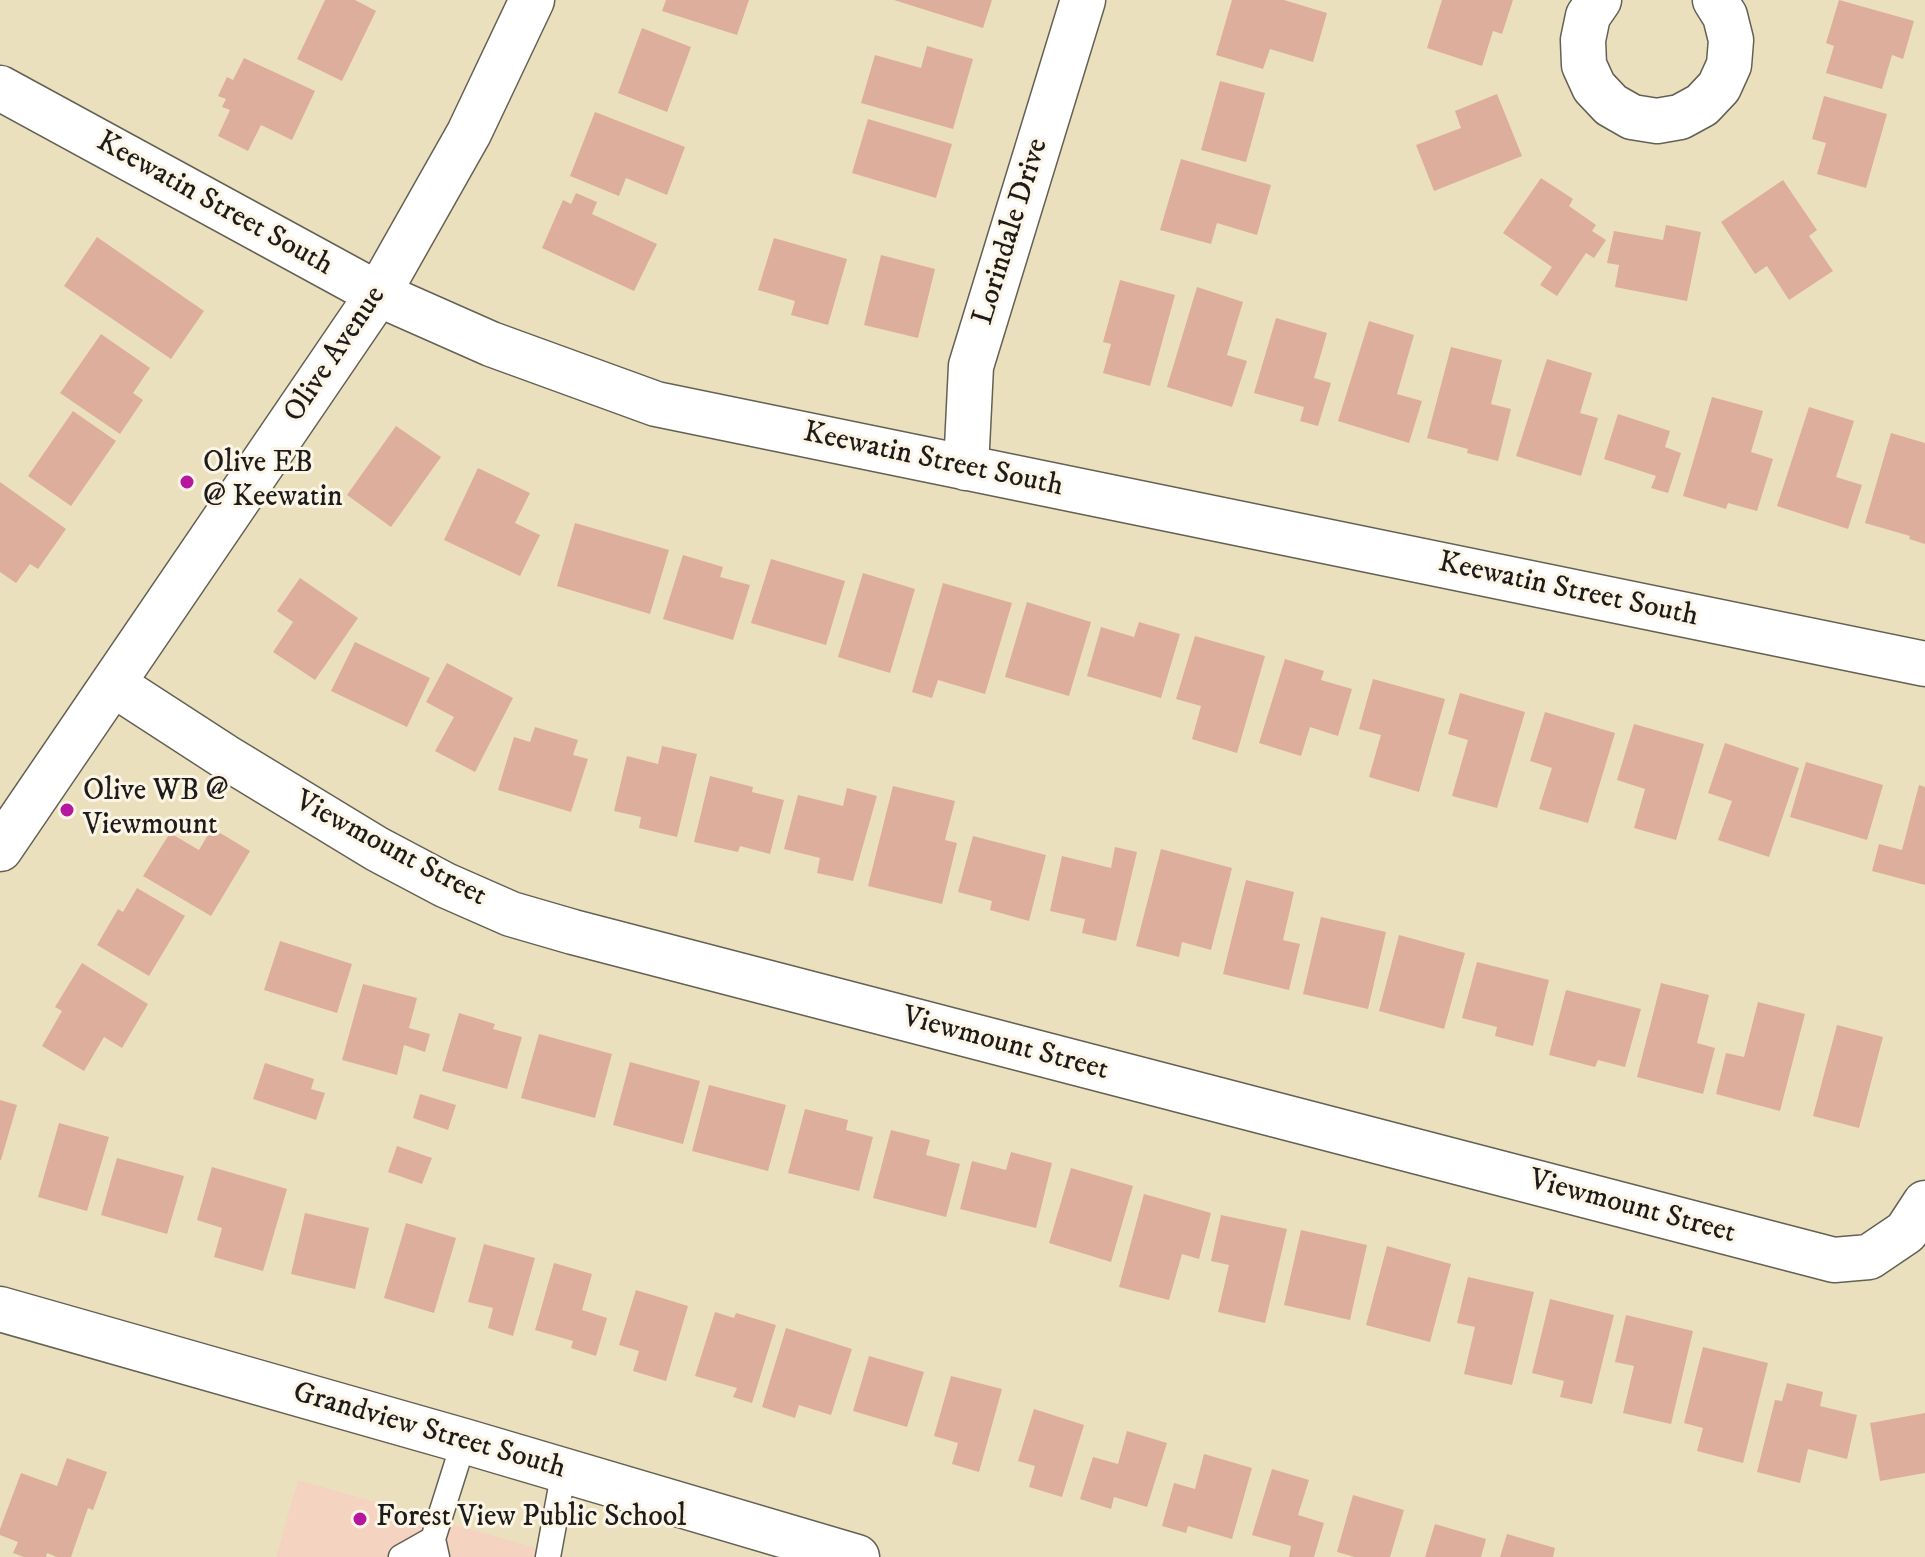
<!DOCTYPE html>
<style>
body{margin:0}
canvas{display:block;background:#ebe0bd}
</style>
<canvas width="1925" height="1557"></canvas>
<script>
const g = document.querySelector('canvas').getContext('2d');
g.lineJoin = 'round';
function fillPath(path, color) {
  g.fillStyle = color;
  g.fill(path, 'evenodd');
}
function poly(rows) {
  const path = new Path2D();
  for (const r of rows) {
    path.moveTo(r[0], r[1]);
    for (let i = 2; i < r.length; i += 2) path.lineTo(r[i], r[i + 1]);
  }
  return path;
}
function stroke(path, color, width, dash) {
  g.strokeStyle = color;
  g.lineWidth = width;
  g.lineCap = dash ? 'butt' : 'round';
  g.setLineDash(dash || []);
  g.stroke(path);
}
function label(font, color, halo, rows, align = 'center') {
  g.font = font + ' "IM FELL DW Pica",serif';
  g.lineWidth = 6;
  g.setLineDash([]);
  g.textBaseline = 'middle';
  g.strokeStyle = halo;
  g.fillStyle = color;
  for (const [text, x, y, turn = 0] of rows) {
    g.save();
    g.translate(x, y);
    g.rotate((+turn || 0) * Math.PI / 180);
    g.textAlign = isNaN(turn) ? turn : align;
    if (halo) g.strokeText(text, 0, 0);
    g.fillText(text, 0, 0);
    g.restore();
  }
}
fillPath(poly([
 [298,1480,568,1557,276,1557]
]), '#f4d3c1');
fillPath(poly([
 [325,0,355,0,376,11,342,81,297,59],
 [666,0,749,0,737,35,662,11],
 [894,0,992,0,983,28],
 [1232,0,1284,0,1327,13,1313,62,1270,49,1263,69,1216,55],
 [1442,0,1513,0,1502,34,1493,31,1482,66,1427,48],
 [1839,0,1914,21,1903,59,1892,55,1882,89,1826,73,1834,46,1826,43],
 [642,28,691,47,667,112,618,93],
 [927,46,973,59,953,129,861,103,875,55,921,68],
 [244,58,315,91,292,140,261,125,248,151,218,136,230,110,222,107,226,99,218,96,227,77,233,80],
 [1220,81,1265,93,1246,162,1201,150],
 [1497,94,1522,156,1434,191,1416,145,1461,128,1455,111],
 [1824,96,1887,114,1866,188,1817,174,1826,143,1812,139],
 [595,112,685,147,667,195,626,178,619,196,570,176],
 [868,119,952,144,936,198,852,173],
 [1181,159,1271,185,1257,235,1217,223,1211,244,1160,230],
 [1541,178,1573,199,1569,206,1596,225,1592,231,1606,240,1594,258,1586,253,1557,296,1540,285,1552,267,1503,233],
 [1783,180,1817,230,1809,236,1833,271,1789,300,1767,266,1755,274,1721,222],
 [576,193,597,202,592,214,657,244,634,291,542,248,563,200,571,204],
 [1666,225,1701,232,1687,301,1615,287,1619,265,1607,263,1614,231,1663,240],
 [97,237,204,311,171,359,64,286],
 [774,238,847,259,828,325,791,315,795,301,758,290],
 [881,255,935,269,918,338,864,325],
 [1120,280,1175,295,1150,386,1103,373,1111,344,1103,342],
 [1197,287,1243,302,1227,355,1247,361,1232,407,1167,387],
 [1276,318,1327,333,1314,378,1331,383,1318,426,1300,421,1304,407,1254,393],
 [1369,321,1414,335,1397,394,1422,401,1409,443,1338,421],
 [101,334,150,368,133,393,143,400,120,434,60,393],
 [1451,347,1502,360,1491,404,1511,409,1498,461,1467,453,1468,449,1427,438],
 [1547,359,1592,373,1580,413,1598,418,1581,476,1516,456],
 [1712,397,1763,411,1751,452,1773,459,1757,511,1728,503,1726,509,1683,496],
 [1809,407,1854,421,1836,477,1862,485,1848,529,1777,506],
 [73,411,116,441,71,506,28,476],
 [1618,414,1670,431,1665,447,1681,453,1668,493,1651,488,1656,476,1604,459],
 [396,426,441,457,391,527,347,495],
 [1891,433,1925,443,1925,544,1909,539,1910,536,1865,523],
 [478,468,530,493,515,523,540,535,520,576,444,540],
 [0,482,66,529,38,569,30,564,16,583,0,572],
 [575,523,669,550,650,614,557,586],
 [683,555,723,567,720,577,750,585,733,640,663,619],
 [771,559,845,581,826,645,751,623],
 [863,573,915,589,890,673,838,657],
 [300,578,358,618,315,680,273,652,293,622,277,611],
 [943,583,1012,603,985,694,938,680,932,698,912,692],
 [1027,602,1091,622,1069,696,1005,677],
 [1139,622,1180,634,1161,698,1087,676,1101,627,1134,637],
 [1195,636,1265,656,1237,753,1192,739,1201,706,1176,699],
 [355,642,430,678,407,727,331,691],
 [1285,659,1324,671,1321,680,1352,689,1338,736,1310,727,1301,756,1259,743],
 [447,663,513,698,475,772,435,751,454,717,426,702],
 [1373,679,1445,699,1419,792,1369,777,1381,735,1359,729],
 [1460,693,1525,712,1497,808,1452,796,1468,740,1448,734],
 [1545,712,1615,733,1588,823,1539,809,1552,768,1530,761],
 [1634,724,1704,744,1676,840,1634,828,1645,789,1617,780],
 [535,727,578,740,573,755,588,759,571,812,498,790,514,737,530,742],
 [1725,743,1799,768,1769,857,1718,840,1732,801,1708,793],
 [662,746,697,754,677,837,639,828,641,817,614,811,627,756,658,764],
 [1806,762,1883,785,1867,840,1790,817],
 [710,776,753,787,752,792,784,800,770,854,740,846,738,852,694,842],
 [1919,785,1925,787,1925,885,1872,871,1879,844,1902,850],
 [893,786,955,801,945,840,957,843,942,904,868,886],
 [847,788,877,796,853,881,817,873,820,858,784,849,798,795,843,806],
 [212,828,250,851,211,916,143,876,170,833,199,850],
 [973,836,1046,855,1029,921,990,910,992,901,958,892],
 [1115,847,1137,852,1116,941,1082,933,1085,919,1050,911,1062,856,1111,868],
 [1161,849,1232,868,1211,950,1182,942,1179,957,1136,946],
 [1246,880,1294,892,1283,940,1300,944,1289,990,1223,974],
 [137,888,185,916,149,976,97,945,118,909,123,912],
 [1321,917,1386,932,1368,1009,1303,994],
 [1399,935,1465,953,1444,1029,1379,1011],
 [280,941,352,964,337,1013,264,990],
 [1477,962,1549,980,1533,1046,1495,1036,1497,1027,1462,1018],
 [82,963,148,1004,122,1048,104,1037,84,1071,42,1046,62,1011,55,1007],
 [1661,983,1709,995,1697,1043,1715,1048,1703,1094,1637,1077],
 [363,984,417,998,409,1028,430,1034,425,1052,404,1045,397,1075,342,1060],
 [1566,990,1641,1009,1625,1067,1598,1060,1595,1067,1549,1055],
 [1758,1002,1805,1014,1780,1111,1716,1094,1726,1053,1744,1057],
 [459,1013,495,1024,493,1029,522,1037,507,1089,442,1071],
 [1837,1025,1883,1037,1859,1128,1813,1116],
 [539,1034,612,1054,595,1118,521,1098],
 [630,1062,700,1081,683,1144,613,1125],
 [265,1063,314,1079,311,1089,325,1093,316,1120,253,1099],
 [709,1085,786,1105,768,1171,692,1151],
 [420,1094,456,1105,448,1130,413,1118],
 [0,1100,17,1105,1,1160,0,1160],
 [805,1109,848,1120,846,1130,873,1137,859,1191,788,1173],
 [59,1123,109,1137,87,1211,38,1197],
 [891,1130,930,1140,926,1155,960,1164,946,1217,873,1198],
 [397,1146,432,1158,422,1184,388,1172],
 [1011,1152,1052,1163,1036,1228,960,1209,972,1161,1006,1170],
 [117,1158,184,1176,167,1234,101,1215],
 [212,1167,287,1189,263,1271,214,1257,222,1228,197,1220],
 [1071,1168,1133,1186,1111,1262,1049,1243],
 [1144,1194,1211,1213,1199,1259,1182,1254,1169,1300,1119,1287],
 [305,1213,369,1228,355,1289,291,1274],
 [1221,1215,1287,1229,1265,1323,1218,1312,1229,1265,1211,1261],
 [406,1223,456,1238,434,1313,384,1298],
 [1301,1230,1367,1245,1350,1320,1284,1305],
 [484,1244,535,1258,513,1336,488,1328,493,1308,468,1302],
 [1387,1246,1451,1264,1430,1342,1366,1325],
 [554,1263,592,1274,582,1310,607,1318,596,1356,571,1348,573,1341,535,1330],
 [1468,1277,1534,1292,1512,1385,1464,1374,1475,1327,1457,1323],
 [636,1290,688,1306,666,1381,633,1371,639,1351,619,1345],
 [1550,1299,1614,1315,1592,1404,1560,1397,1564,1381,1532,1373],
 [715,1312,734,1318,736,1313,776,1325,752,1403,733,1397,737,1388,695,1376],
 [1626,1315,1693,1331,1671,1424,1623,1413,1634,1366,1615,1362],
 [786,1328,852,1349,831,1415,799,1405,795,1418,762,1407],
 [1703,1347,1768,1363,1743,1463,1697,1451,1703,1428,1684,1423],
 [869,1356,924,1372,907,1427,853,1411],
 [951,1376,1002,1389,979,1472,952,1464,958,1443,934,1436],
 [1787,1383,1823,1392,1820,1406,1857,1415,1847,1459,1808,1449,1800,1483,1757,1472,1775,1400,1782,1401],
 [1034,1409,1084,1425,1062,1497,1029,1487,1035,1466,1018,1461],
 [1925,1413,1925,1473,1880,1481,1870,1423],
 [1127,1431,1167,1443,1147,1507,1114,1497,1111,1509,1080,1499,1093,1457,1118,1464],
 [1204,1454,1252,1468,1232,1539,1188,1526,1186,1533,1162,1526,1174,1483,1195,1489],
 [67,1458,107,1472,93,1510,88,1508,71,1557,57,1557,47,1553,46,1557,24,1557,13,1553,18,1542,0,1535,0,1529,21,1473,57,1486],
 [1272,1469,1309,1480,1298,1515,1324,1523,1314,1557,1289,1557,1291,1546,1252,1535],
 [1353,1495,1404,1510,1390,1557,1355,1557,1337,1552],
 [1435,1524,1486,1539,1481,1557,1425,1557],
 [1507,1534,1555,1548,1553,1557,1500,1557]
]), '#ddae9b');
const lane = poly([
 [401,1557,433,1539],
 [437,1557,433,1539,464,1441],
 [548,1557,564,1470]
]);
const street = poly([
 [1599,0,1588,16,1583,40,1584,65,1594,87,1611,105,1632,117,1657,121,1680,117,1702,105,1719,87,1729,65,1731,40,1725,16,1715,0],
 [0,88,378,294,491,344,656,404,1925,664],
 [966,468,971,366,1083,0],
 [113,684,224,756,377,849,445,885,511,914,573,932,1834,1260,1869,1257,1906,1232,1925,1203],
 [0,1309,464,1441,857,1557]
]);
const secondary = poly([
 [0,849,378,294,469,133,532,0]
]);
stroke(lane, '#646154', 27);
stroke(street, '#646154', 47);
stroke(secondary, '#646154', 47);
stroke(lane, '#fff', 24);
stroke(street, '#fff', 44);
stroke(secondary, '#fff', 44);
for (const [x, y, r, color] of [
 [187,482,8,"#b5179e"],
 [67,810,8,"#b5179e"],
 [360,1519,8,"#b5179e"]
]) {
  const dot = new Path2D();
  dot.arc(x, y, r, 0, 2 * Math.PI);
  g.fillStyle = color;
  g.fill(dot);
  stroke(dot, '#fcf5e5', 3);
}
label('30px', '#1c1c1c', '#fcf5e5', [
 ["Keewatin Street South",214,205,29],
 ["Lorindale Drive",1012,232,-73],
 ["Olive Avenue",336,355,-56],
 ["Keewatin Street South",933,461,12],
 ["Keewatin Street South",1568,591,12],
 ["Viewmount Street",390,850,28],
 ["Viewmount Street",1005,1045,15],
 ["Viewmount Street",1632,1208,15],
 ["Grandview Street South",429,1432,16]
]);
label('30px', '#1c1c1c', '#fcf5e5', [
 ["Olive EB",203,465],
 ["@ Keewatin",203,499],
 ["Olive WB @",83,793],
 ["Viewmount",83,827],
 ["Forest View Public School",376,1519]
], 'left');
</script>
